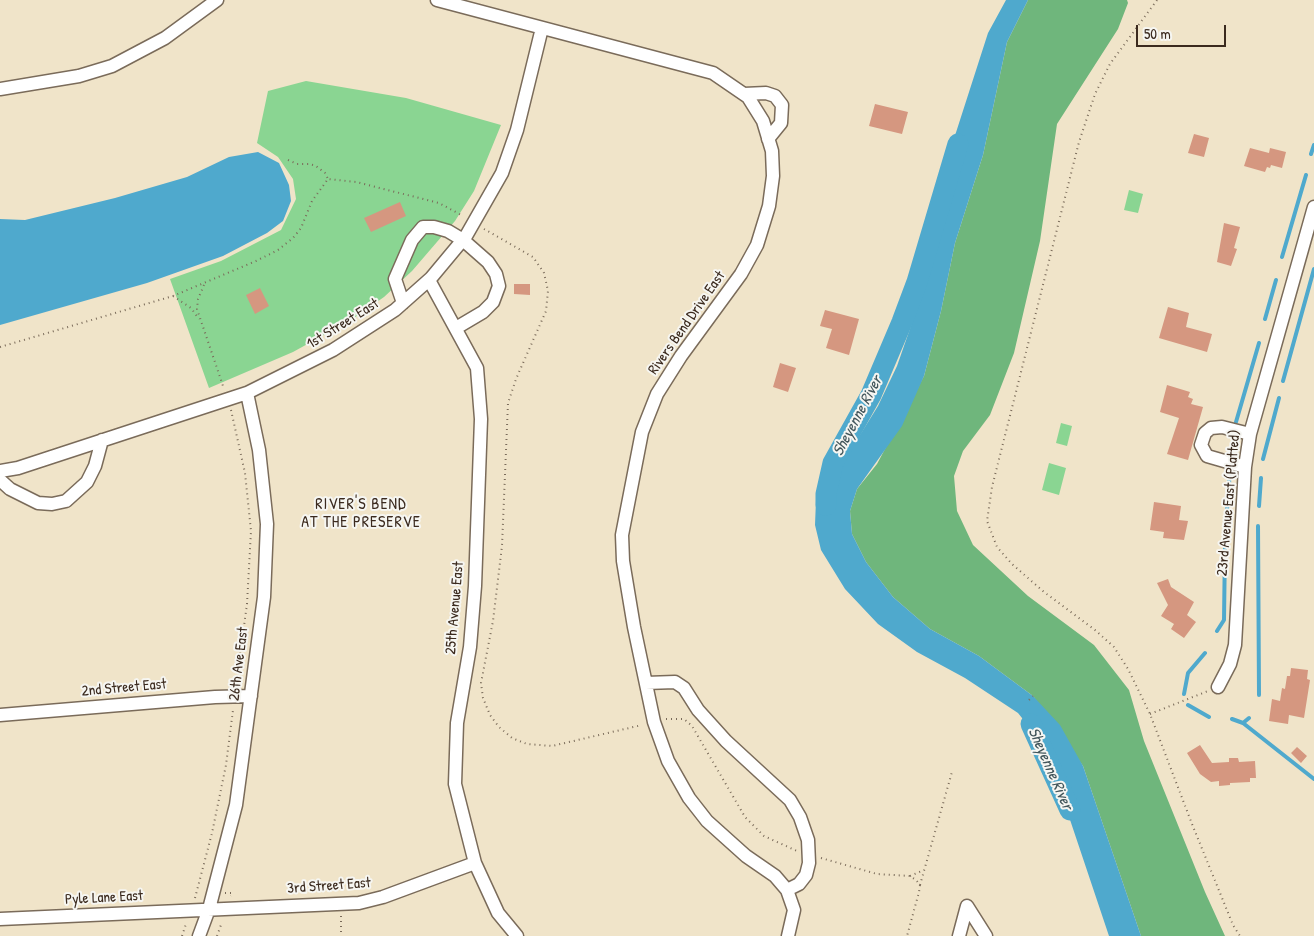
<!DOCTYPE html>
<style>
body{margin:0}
#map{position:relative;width:1314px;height:936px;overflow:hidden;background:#f0e4c9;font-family:"Patrick Hand",sans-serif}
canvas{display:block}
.scale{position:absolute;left:1136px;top:25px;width:90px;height:22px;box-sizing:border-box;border:2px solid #3b2a1e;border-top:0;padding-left:6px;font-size:15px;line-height:18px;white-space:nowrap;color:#3b2a1e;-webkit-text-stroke:4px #f6f6f2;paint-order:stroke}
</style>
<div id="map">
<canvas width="1314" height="936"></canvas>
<div class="scale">50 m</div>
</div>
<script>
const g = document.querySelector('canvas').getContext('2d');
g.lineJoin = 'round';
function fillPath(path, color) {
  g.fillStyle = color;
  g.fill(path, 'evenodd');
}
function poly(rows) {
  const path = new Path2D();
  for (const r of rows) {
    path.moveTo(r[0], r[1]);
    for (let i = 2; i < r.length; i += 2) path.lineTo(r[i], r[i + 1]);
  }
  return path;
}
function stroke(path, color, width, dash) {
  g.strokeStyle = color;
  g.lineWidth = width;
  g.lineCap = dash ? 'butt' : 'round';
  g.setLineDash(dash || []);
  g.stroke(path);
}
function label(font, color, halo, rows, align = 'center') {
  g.font = font + ' "Patrick Hand",sans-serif';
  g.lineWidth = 4;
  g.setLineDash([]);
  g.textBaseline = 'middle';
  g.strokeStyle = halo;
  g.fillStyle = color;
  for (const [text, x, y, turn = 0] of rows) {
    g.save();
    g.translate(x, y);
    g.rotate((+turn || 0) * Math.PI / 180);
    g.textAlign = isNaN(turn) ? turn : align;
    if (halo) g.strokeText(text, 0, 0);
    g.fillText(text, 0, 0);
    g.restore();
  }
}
fillPath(poly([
 [306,81,406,98,501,125,474,191,455,221,412,271,384,297,351,320,293,352,209,388,170,279,221,261,281,230,296,199,293,179,278,157,257,143,268,91],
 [1129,190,1143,194,1138,213,1124,210],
 [1061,423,1072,426,1067,446,1056,443],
 [1049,463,1066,468,1059,495,1042,490]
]), '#8ad592');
fillPath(poly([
 [1028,0,1127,0,1128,3,1118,29,1057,124,1040,241,1014,353,990,415,963,451,954,476,957,511,973,545,1028,596,1094,645,1129,690,1144,741,1205,892,1225,936,1141,936,1083,766,1033,696,979,656,930,629,893,597,866,562,852,534,850,511,857,489,877,464,924,376,941,311,955,243,983,155,1007,42]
]), '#6fb67c');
fillPath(poly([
 [1006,0,1028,0,1007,42,983,155,955,243,941,311,924,376,902,426,857,489,850,511,852,534,866,562,893,597,930,629,979,656,1033,696,1060,725,1083,766,1141,936,1109,936,1055,775,1038,738,1018,713,965,678,917,652,878,624,845,589,821,550,815,525,816,500,831,473,855,443,878,406,897,366,919,303,936,238,947,191,951,148,988,33],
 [258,152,279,163,289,185,291,201,283,221,267,233,223,256,147,283,0,325,0,219,25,220,115,198,187,177,229,157]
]), '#4fa9cd');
stroke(poly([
 [1311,154,1314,145],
 [1282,257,1306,175],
 [1265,319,1276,280],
 [1283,381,1314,269],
 [1236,422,1259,343],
 [1231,455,1234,437],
 [1263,459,1279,398],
 [1259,506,1261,478],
 [1226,523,1230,470],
 [1258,526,1259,695],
 [1217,631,1224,620,1225,546],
 [1184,694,1188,673,1205,653],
 [1188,705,1209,717],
 [1249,718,1243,723,1314,779],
 [1232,719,1243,723]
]), '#4fa9cd', 4);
stroke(poly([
 [826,505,826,494,833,463,871,395,902,322,917,282,958,144],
 [1031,724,1070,810]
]), '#4fa9cd', 21);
fillPath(poly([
 [875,104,908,112,902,134,869,126],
 [1194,134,1209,138,1204,157,1188,153],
 [1250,148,1269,153,1270,148,1286,152,1282,168,1271,165,1270,168,1267,167,1265,172,1244,166],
 [400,202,406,216,371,232,364,218],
 [1224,223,1240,227,1234,248,1237,249,1231,266,1217,262],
 [514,284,530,284,530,295,514,294],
 [260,288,269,306,255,314,246,295],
 [1168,307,1189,313,1186,327,1212,334,1207,352,1159,338],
 [825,310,859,319,849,355,826,348,832,329,820,326],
 [780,363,796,368,788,392,773,387],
 [1167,385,1190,392,1188,397,1193,399,1191,404,1203,407,1188,460,1167,454,1179,418,1160,412],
 [1154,502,1181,506,1179,520,1188,521,1184,540,1163,538,1164,532,1150,530],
 [1168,579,1171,587,1194,602,1187,615,1196,622,1184,638,1171,629,1174,624,1161,616,1168,605,1157,583],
 [1291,668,1308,670,1307,679,1310,680,1304,718,1289,715,1288,724,1269,721,1272,699,1280,701,1282,688,1285,689,1287,676,1290,676],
 [1200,745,1212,763,1229,762,1229,758,1238,758,1239,762,1255,761,1256,778,1250,778,1250,782,1230,783,1230,785,1219,786,1219,781,1211,782,1200,774,1187,753],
 [1297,747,1307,756,1301,763,1291,753]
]), '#d59780');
const minor = poly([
 [437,0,713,73,748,97,763,121,772,151,773,176,769,206,757,245,741,274,681,356,657,394,642,432,622,535,623,561,634,627,654,722,668,761,689,798,707,821,746,856,775,876,787,890,794,910,788,936],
 [0,89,79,76,112,66,165,38,217,0],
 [744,94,766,93,775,96,782,105,781,123,768,139],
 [429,280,477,368,481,419,475,586,470,647,457,723,455,784,475,863,498,913,517,936],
 [403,303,395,279,412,240,423,227,434,227,448,231,463,240,488,262,496,274,499,286,493,302,483,312,456,328],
 [1245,467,1207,456,1201,445,1205,433,1211,428,1222,427,1250,434],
 [0,471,18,468,247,393,333,350,395,310,431,278,466,236,502,173,517,130,542,28],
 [0,480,10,489,38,503,52,504,66,501,87,482,95,466,102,440],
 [646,683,675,682,684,688,698,710,726,741,790,800,800,817,808,840,809,863,806,875,799,884,787,890],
 [1218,687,1230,664,1235,645,1245,467,1250,434,1314,207],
 [0,715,215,697,251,696],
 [0,919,359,903,383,897,475,863],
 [199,936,209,909,236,805,264,597,267,524,259,450,247,393],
 [959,936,967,906,986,936]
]);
stroke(minor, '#7a6b5a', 15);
stroke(poly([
 [1157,0,1110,64,1095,94,1079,142,992,487,987,521,997,547,1012,564,1044,592,1095,630,1114,647,1128,669,1150,714,1192,824,1233,925,1240,936],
 [288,160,297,164,310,164,316,166,325,173,328,179],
 [484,229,533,257,544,273,548,291,546,311,516,379,508,403,502,546,493,621,481,683,483,698,490,715,499,727,512,738,527,744,552,746,642,725],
 [204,285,198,299,197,309,224,389],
 [173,296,191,308,199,319],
 [0,347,173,296,256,261,278,250,293,238,301,228,312,201,328,179,356,182,439,203,463,216],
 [231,410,245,473,251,531,247,604,236,685],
 [1029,700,1033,696],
 [1150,714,1208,691],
 [666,719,684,719,692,726,745,817,764,836,797,851],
 [821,858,877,874,910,876,916,880,920,885,919,892,907,936],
 [910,876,924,870],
 [920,885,952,772],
 [225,893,232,893,231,896],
 [195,898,212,833,226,765,233,710],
 [341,916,341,936],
 [182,936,186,924],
 [217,936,222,922]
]), '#7a6b5a', 2, [1, 4]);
stroke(minor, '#fff', 12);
label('15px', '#3b2a1e', '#f6f6f2', [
 ["Rivers Bend Drive East",687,323,-55],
 ["1st Street East",343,324,-32],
 ["23rd Avenue East (Platted)",1229,503,-85],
 ["25th Avenue East",455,608,-85],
 ["26th Ave East",239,664,-83],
 ["2nd Street East",124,688,-5],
 ["3rd Street East",329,886,-4],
 ["Pyle Lane East",104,898,-3]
]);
label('italic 16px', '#42565b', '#f6f6f2', [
 ["Sheyenne River",858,416,-62],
 ["Sheyenne River",1050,769,66]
]);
g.letterSpacing = '1px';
label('16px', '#3b2a1e', '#f6f6f2', [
 ["RIVER'S BEND",361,505],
 ["AT THE PRESERVE",361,523]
]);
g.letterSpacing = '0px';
</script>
